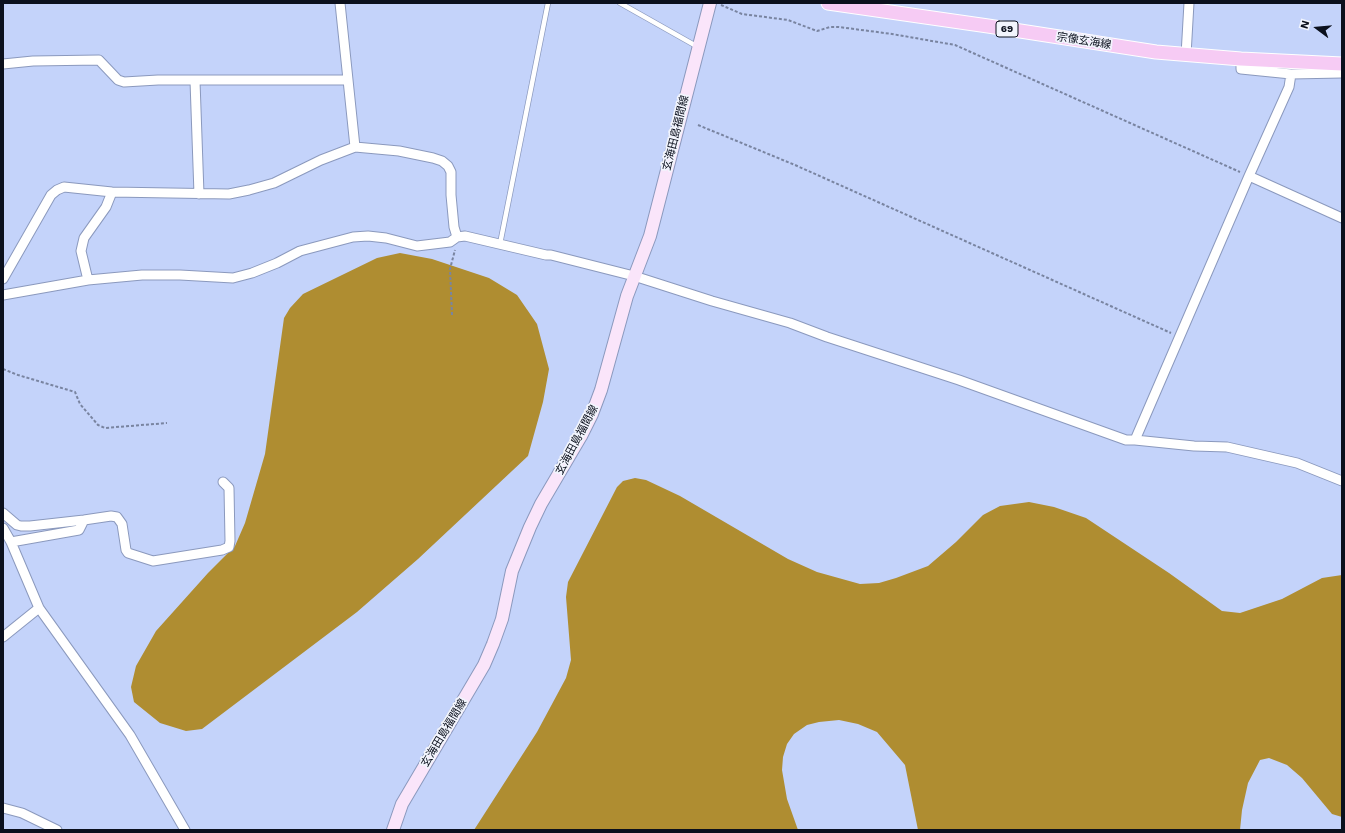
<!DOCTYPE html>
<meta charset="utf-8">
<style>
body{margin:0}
#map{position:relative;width:1345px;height:833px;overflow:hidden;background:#c4d3fa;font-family:"Work Sans",sans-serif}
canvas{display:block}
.frame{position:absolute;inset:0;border:4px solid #0b101d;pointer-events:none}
.north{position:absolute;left:1297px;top:8px;width:40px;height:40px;-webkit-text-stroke:3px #f2f5fd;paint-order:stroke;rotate:286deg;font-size:11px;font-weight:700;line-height:16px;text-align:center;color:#0b101d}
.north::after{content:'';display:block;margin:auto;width:14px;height:18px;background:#0b101d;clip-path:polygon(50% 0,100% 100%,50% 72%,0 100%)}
</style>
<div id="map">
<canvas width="1345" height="833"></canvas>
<div class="frame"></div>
<div class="north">N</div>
</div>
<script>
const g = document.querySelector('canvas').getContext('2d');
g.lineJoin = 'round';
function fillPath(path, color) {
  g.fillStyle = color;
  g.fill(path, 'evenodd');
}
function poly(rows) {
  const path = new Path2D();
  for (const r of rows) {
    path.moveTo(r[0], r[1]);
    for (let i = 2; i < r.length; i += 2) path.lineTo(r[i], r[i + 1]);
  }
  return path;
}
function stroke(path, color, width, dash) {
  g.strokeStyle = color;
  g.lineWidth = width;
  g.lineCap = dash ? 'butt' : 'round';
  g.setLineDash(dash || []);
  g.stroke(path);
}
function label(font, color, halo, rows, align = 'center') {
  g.font = font + ' "Work Sans","Noto Sans JP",sans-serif';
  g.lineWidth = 3.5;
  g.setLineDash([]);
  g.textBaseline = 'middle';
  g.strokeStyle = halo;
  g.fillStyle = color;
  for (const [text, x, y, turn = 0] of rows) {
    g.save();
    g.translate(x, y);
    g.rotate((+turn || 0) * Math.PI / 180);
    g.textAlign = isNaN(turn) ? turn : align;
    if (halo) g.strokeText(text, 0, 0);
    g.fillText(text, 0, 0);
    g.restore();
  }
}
fillPath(poly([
 [400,253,432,259,489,278,517,295,537,324,549,369,543,402,528,456,418,559,357,612,202,729,186,731,160,723,134,702,131,687,136,666,156,631,208,573,235,546,245,523,265,454,284,318,290,308,303,294,377,258],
 [635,478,646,480,680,496,788,559,817,572,860,584,879,583,896,578,928,566,956,542,983,515,1000,506,1029,502,1054,507,1086,518,1169,573,1222,611,1240,613,1282,599,1322,578,1342,575,1342,817,1332,814,1302,778,1287,765,1269,758,1260,760,1248,783,1242,810,1240,830,918,830,905,765,877,732,858,724,839,720,819,722,807,725,794,734,787,744,783,757,782,770,787,799,798,830,474,830,537,732,566,678,571,660,566,597,568,582,617,487,623,481]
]), '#af8d31');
const lane = poly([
 [620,3,698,47],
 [500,244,548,3]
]);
const street = poly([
 [340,3,355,147],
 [1186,55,1189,3],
 [1241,59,1241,69,1291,74,1342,73],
 [3,64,33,61,99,60,118,80,124,82,158,80,347,80],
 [195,81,199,194],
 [1249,176,1342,218],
 [3,279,51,195,57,190,64,187,112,192,229,194,249,190,274,183,321,160,355,147,399,151,433,158,442,161,448,166,451,172,451,195,454,227,457,237],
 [88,280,81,251,84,238,106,207,112,192],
 [3,295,88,280,142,275,180,275,233,278,252,273,277,263,300,251,353,237,368,236,386,238,417,246,450,242,457,237,465,236,546,255,551,255,634,276,712,301,790,323,827,337,959,380,1126,440,1135,440,1194,446,1227,447,1297,463,1342,481],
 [1135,440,1249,176,1289,87,1291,74],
 [3,513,17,525,21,526,30,526,84,520,111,516,117,517,122,524,126,550,128,553,153,561,222,550,229,547,230,541,229,488,223,482],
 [3,528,11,542,39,608,130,735,185,830],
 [11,542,79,530,84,520],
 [3,637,39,608],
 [3,808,22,813,57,830]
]);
const secondary = poly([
 [393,830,402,804,484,665,493,644,502,619,512,571,530,527,541,504,581,436,592,414,601,390,627,296,650,236,710,3]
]);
const primary = poly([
 [828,3,988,26,1156,52,1241,59,1342,64]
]);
stroke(lane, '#8b99bd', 6);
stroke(street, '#8b99bd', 11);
stroke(secondary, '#8b99bd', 14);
stroke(primary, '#fff', 15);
stroke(poly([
 [721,5,742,14,788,20,817,31,830,27,839,27,892,34,955,45,1240,172],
 [698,125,795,165,1171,333],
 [452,315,450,269,455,250],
 [3,369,18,375,75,392,80,404,98,425,105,428,167,423]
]), '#7984a0', 2, [3, 2]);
stroke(lane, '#fff', 4.5);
stroke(street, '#fff', 9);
stroke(secondary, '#fae5fa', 12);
stroke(primary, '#f6cbf4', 13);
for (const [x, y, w] of [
 [1007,29,22]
]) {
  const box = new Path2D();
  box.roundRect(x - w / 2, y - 8, w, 16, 3);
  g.fillStyle = '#f2f5fd';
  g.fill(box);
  stroke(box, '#0b101d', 1);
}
label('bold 10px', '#0b101d', null, [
 ["69",1007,29]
]);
label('11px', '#0b101d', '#f2f5fd', [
 ["宗像玄海線",1084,41,9],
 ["玄海田島福間線",676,133,-76],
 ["玄海田島福間線",577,440,-62],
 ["玄海田島福間線",444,733,-59]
]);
</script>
